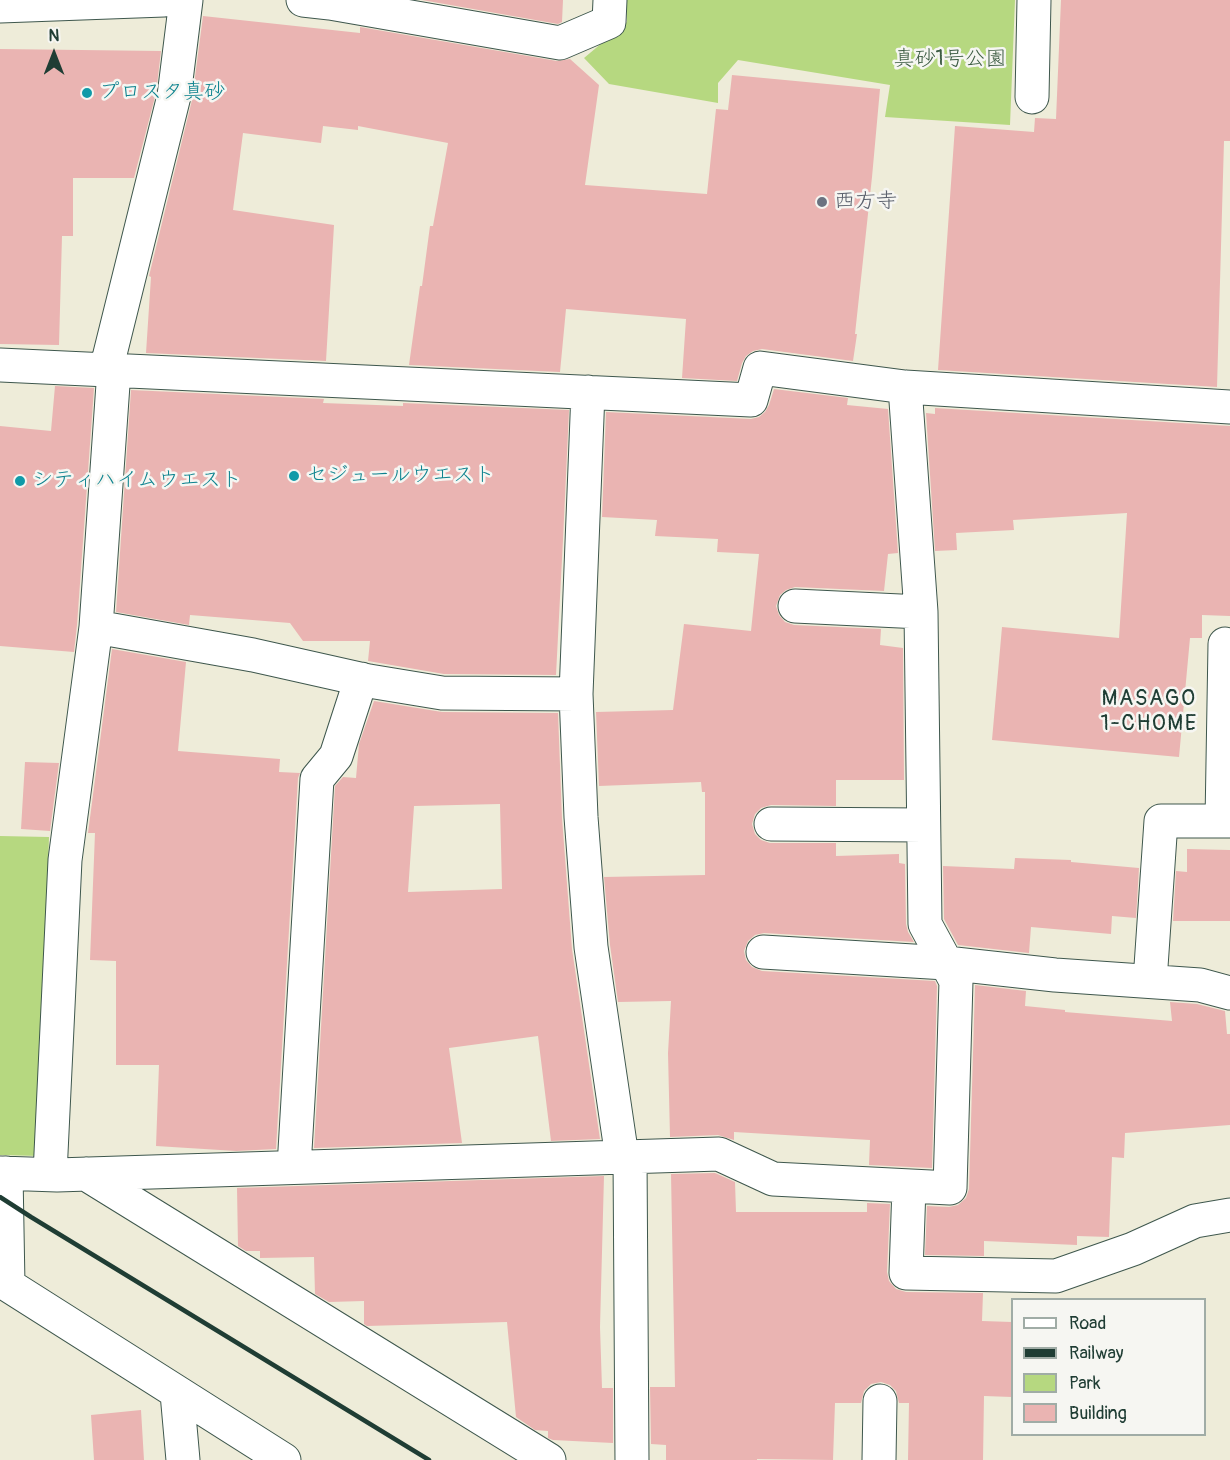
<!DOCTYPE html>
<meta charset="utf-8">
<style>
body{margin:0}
#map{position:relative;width:1230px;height:1460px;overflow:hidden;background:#eeecd9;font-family:Pangolin,sans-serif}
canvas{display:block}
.legend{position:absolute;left:1011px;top:1298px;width:195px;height:138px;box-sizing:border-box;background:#f6f6f2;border:2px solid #a0aca6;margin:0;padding:8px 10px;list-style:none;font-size:18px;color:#1f3d34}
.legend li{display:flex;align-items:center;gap:12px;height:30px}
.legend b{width:30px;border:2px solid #a0aca6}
.north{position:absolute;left:24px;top:24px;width:60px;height:60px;-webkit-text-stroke:4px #f6f6f2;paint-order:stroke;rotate:0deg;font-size:16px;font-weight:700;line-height:24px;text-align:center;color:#1f3d34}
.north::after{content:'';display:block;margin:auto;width:21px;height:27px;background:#1f3d34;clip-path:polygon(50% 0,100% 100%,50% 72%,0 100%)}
</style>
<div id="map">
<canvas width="1230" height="1460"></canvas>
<ul class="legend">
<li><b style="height:8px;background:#fff"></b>Road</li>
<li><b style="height:8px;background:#1f3d34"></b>Railway</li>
<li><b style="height:16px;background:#b6d880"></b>Park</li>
<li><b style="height:16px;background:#eab4b2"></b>Building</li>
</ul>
<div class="north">N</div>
</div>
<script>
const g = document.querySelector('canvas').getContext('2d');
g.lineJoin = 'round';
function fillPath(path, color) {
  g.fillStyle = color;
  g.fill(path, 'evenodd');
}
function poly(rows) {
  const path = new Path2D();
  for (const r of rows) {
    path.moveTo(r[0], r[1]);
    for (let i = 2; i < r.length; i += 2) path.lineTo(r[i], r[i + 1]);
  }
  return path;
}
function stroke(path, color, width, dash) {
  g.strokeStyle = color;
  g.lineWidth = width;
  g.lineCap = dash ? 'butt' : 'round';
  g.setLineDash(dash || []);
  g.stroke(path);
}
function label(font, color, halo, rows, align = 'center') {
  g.font = font + ' Pangolin,"Klee One",sans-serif';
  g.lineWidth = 5;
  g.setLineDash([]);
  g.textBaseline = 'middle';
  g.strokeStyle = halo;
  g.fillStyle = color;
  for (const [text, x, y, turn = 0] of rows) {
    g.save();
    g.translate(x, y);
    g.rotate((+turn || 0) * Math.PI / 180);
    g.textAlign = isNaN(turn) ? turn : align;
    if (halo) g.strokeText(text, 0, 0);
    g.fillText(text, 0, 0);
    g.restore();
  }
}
fillPath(poly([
 [627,0,1015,0,1010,125,885,117,890,85,738,60,718,83,718,103,609,84,584,58,627,22],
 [0,836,49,837,39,1156,0,1155]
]), '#b6d880');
fillPath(poly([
 [422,0,563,0,562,22,558,24],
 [1061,0,1230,0,1230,141,1224,141,1217,387,938,370,955,126,1034,132,1035,118,1056,119],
 [203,16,360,33,360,27,557,61,570,59,599,85,585,185,707,194,716,109,728,110,732,75,880,89,872,177,855,334,857,334,853,361,762,349,753,351,746,356,742,363,737,381,682,378,686,319,566,309,560,372,409,365,420,286,422,286,430,226,433,226,448,143,358,126,358,130,323,126,321,143,243,133,233,210,334,225,326,361,146,353,151,277,149,276,192,100],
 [0,49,161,51,156,93,134,178,73,178,73,236,62,236,59,345,0,344],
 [55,386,94,388,77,625,74,652,0,646,0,426,51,431],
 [774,389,848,398,847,405,888,409,898,553,888,554,884,591,795,587,786,590,780,595,776,606,779,615,785,622,794,625,881,629,880,645,903,648,904,780,836,780,836,806,771,805,761,808,755,814,752,824,755,834,761,840,770,843,836,843,836,856,899,854,899,863,905,864,906,924,908,932,914,942,764,933,755,935,748,941,744,951,746,960,752,967,762,971,935,981,937,986,932,1168,869,1165,870,1140,734,1132,734,1140,718,1135,670,1137,668,1053,671,1001,618,1002,610,945,604,877,705,875,705,792,702,792,701,782,599,786,596,712,673,710,684,624,751,631,759,554,717,552,718,539,655,536,657,520,602,517,606,412,751,419,759,417,765,412,769,405],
 [131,390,324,399,323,403,403,406,403,403,569,410,563,540,556,675,444,674,368,661,370,641,303,641,290,623,190,615,189,625,116,612],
 [935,408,1230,426,1230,616,1202,615,1202,638,1190,638,1179,757,992,740,1002,627,1119,638,1127,513,1013,520,1014,530,956,533,957,550,935,551,926,413,935,414],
 [112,649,186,662,178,751,280,759,279,772,300,773,298,778,276,1149,236,1151,156,1146,159,1065,116,1065,116,961,90,960,95,833,88,833],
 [374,701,442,712,558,713,562,818,572,949,600,1139,551,1141,538,1036,449,1048,462,1143,314,1148,335,786,343,777,356,778,359,744],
 [500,804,502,889,408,892,414,806],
 [25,762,59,763,50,831,21,829],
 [1187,849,1230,850,1230,921,1173,921,1176,871,1187,872],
 [1015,858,1071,860,1071,862,1139,868,1136,918,1112,916,1111,934,1031,927,1029,953,958,945,944,919,943,866,1014,869],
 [975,985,1026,991,1025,1006,1065,1010,1065,1012,1172,1021,1170,1002,1197,1004,1225,1011,1227,1034,1230,1034,1230,1125,1125,1133,1124,1158,1112,1157,1109,1237,1077,1236,1077,1245,984,1241,984,1256,925,1255,927,1206,949,1207,958,1205,966,1198,969,1189],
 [715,1173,735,1182,736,1212,867,1212,867,1203,890,1204,887,1272,889,1281,896,1289,906,1292,983,1293,982,1321,1012,1322,1012,1397,984,1396,983,1460,908,1460,909,1403,899,1403,896,1391,890,1385,881,1382,871,1384,864,1391,861,1403,835,1403,833,1460,757,1459,757,1460,666,1460,666,1445,651,1444,650,1387,675,1387,671,1174],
 [604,1176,600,1327,602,1388,613,1388,613,1443,553,1440,548,1438,548,1431,535,1430,516,1417,507,1322,367,1326,364,1324,364,1301,329,1302,315,1294,314,1257,260,1258,260,1251,246,1251,238,1246,237,1188],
 [141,1410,144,1460,94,1460,91,1415]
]), '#eab4b2');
const minor = poly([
 [303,0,330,3,560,43,609,22,610,0],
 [0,6,164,0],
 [1032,97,1034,0],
 [0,365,751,400,760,368,905,387,1230,407],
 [106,370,174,96,186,0],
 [588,392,576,694,581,817,591,947,622,1157],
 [795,606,921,612],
 [96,627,253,655,369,681,442,693,576,694],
 [1222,821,1225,644],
 [771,824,923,825],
 [763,952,946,963,1055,975,1200,985,1230,993],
 [1150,981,1161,821,1230,821],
 [630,1156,632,1460],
 [294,1167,317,779,336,756,361,679],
 [0,1173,57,1175,719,1154,773,1179,950,1188,956,981,925,924,921,612,905,387],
 [6,1173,8,1285,284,1460],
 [50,1174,65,860,96,627,114,370],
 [86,1174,549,1460],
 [909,1187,906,1273,1056,1276,1133,1249,1195,1221,1230,1215],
 [177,1393,183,1460],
 [879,1460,880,1401]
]);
stroke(minor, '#3e574d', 35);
stroke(minor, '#fff', 33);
stroke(poly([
 [0,1197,31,1217,429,1460]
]), '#1f3d34', 4.5);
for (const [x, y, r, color] of [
 [87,93,6,"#0f9aa8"],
 [822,202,6,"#6b7280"],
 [294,476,6,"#0f9aa8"],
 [20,481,6,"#0f9aa8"]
]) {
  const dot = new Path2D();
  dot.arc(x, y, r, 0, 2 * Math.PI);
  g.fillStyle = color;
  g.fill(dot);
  stroke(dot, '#f6f6f2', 2);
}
label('21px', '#3d5c43', '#f6f6f2', [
 ["真砂1号公園",950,60]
]);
label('21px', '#0d838f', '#f6f6f2', [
 ["プロスタ真砂",99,93],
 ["セジュールウエスト",306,476],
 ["シティハイムウエスト",32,481]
], 'left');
label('21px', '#5b616d', '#f6f6f2', [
 ["西方寺",834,202]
], 'left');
g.letterSpacing = '1.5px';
label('22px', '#1f3d34', '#f6f6f2', [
 ["MASAGO",1149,699],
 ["1-CHOME",1149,724]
]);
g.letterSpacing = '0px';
</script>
